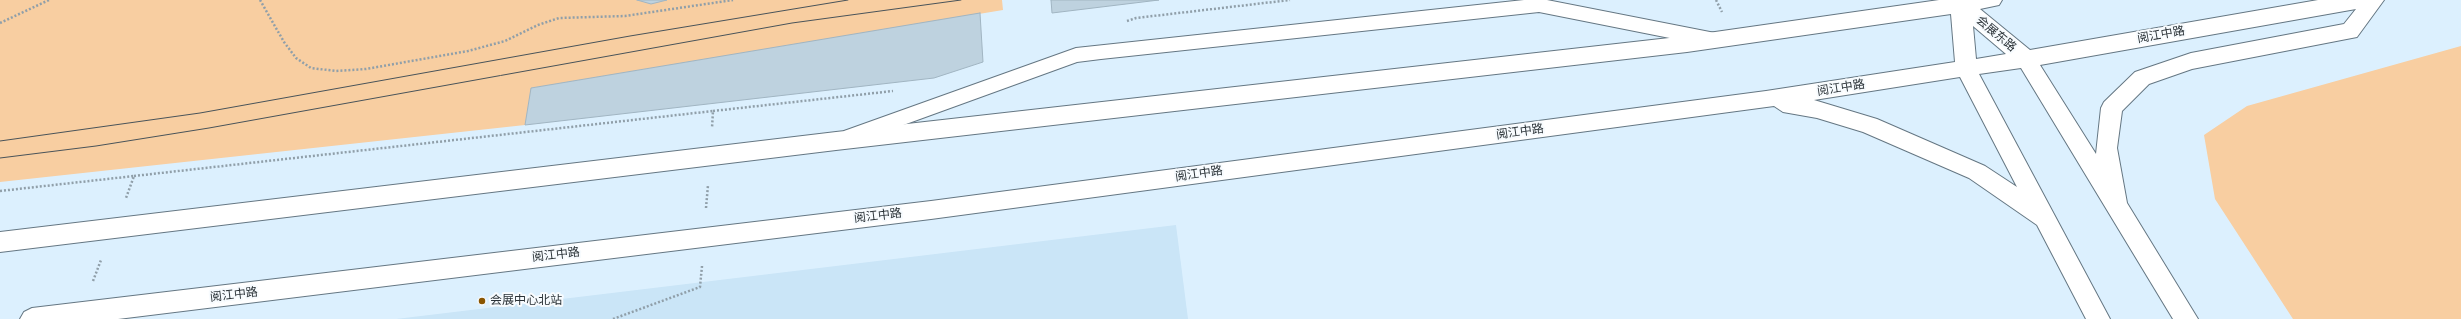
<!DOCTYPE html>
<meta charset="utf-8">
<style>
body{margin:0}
canvas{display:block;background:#dcf0fe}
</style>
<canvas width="2461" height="319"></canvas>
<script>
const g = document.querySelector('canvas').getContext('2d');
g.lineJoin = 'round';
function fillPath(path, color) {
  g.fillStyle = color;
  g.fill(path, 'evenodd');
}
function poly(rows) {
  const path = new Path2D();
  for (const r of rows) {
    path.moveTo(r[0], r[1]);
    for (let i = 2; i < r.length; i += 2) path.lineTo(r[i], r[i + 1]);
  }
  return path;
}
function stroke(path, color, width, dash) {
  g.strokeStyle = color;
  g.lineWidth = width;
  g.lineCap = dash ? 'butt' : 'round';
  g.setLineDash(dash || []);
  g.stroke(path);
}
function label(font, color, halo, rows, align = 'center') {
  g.font = font + ' "Noto Serif","Noto Sans SC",serif';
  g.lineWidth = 4;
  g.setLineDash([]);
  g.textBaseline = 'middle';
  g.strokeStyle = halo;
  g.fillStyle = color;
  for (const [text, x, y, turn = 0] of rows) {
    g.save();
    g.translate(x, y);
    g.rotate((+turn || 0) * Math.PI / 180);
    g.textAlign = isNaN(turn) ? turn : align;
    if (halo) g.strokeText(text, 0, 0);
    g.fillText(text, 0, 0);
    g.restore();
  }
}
fillPath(poly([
 [1176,225,1188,319,396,319]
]), '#cae5f7');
fillPath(poly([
 [0,0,1002,0,1003,10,532,88,525,125,0,182],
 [2461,46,2461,319,2293,319,2215,199,2204,135,2247,106]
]), '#f8cea1');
const building = poly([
 [637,0,667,0,651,4,637,0],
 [1051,0,1159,0,1052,13,1051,0],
 [980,13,983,62,934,78,525,125,531,88,980,13]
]);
fillPath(building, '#bed2df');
stroke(building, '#a1b5c2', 1);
const lane = poly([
 [1524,0,1547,0,1715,33,1721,35,1724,40,1721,45,1715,47,1539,12,1101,59,1077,62,851,144,844,141,842,136,844,131,1076,48,1524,0]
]);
const secondary = poly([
 [1939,0,2002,0,1999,5,1980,9,2030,50,2318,0,2384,0,2357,37,2192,69,2149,84,2122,111,2117,148,2127,203,2198,319,2173,319,2021,68,1979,74,2110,319,2086,319,2037,225,1969,178,1863,132,1817,118,1783,112,1774,106,931,219,118,319,20,319,24,312,32,308,931,201,1766,91,1955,62,1951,14,1687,52,836,150,0,252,0,232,836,132,1687,36,1939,0],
 [2356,9,2344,24,2191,53,2135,72,2104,102,2101,108,2096,154,2040,65,2356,9],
 [1973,26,2006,54,1976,59,1973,26],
 [1960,77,2017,187,1985,166,1877,119,1814,100,1960,77]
]);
stroke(lane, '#657783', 2);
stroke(secondary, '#657783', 2);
stroke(poly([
 [260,0,284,42,296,58,311,68,336,71,366,69,468,51,505,41,538,25,559,18,625,16,733,0],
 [1716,0,1722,12],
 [1127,21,1136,18,1290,0],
 [0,23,49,0],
 [713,111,893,91],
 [134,176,713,111,712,128],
 [0,191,134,176,126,198],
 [706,208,708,185],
 [93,281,101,260],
 [613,319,700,287,702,266]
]), '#909fa9', 2.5, [2, 2]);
fillPath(lane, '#fff');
fillPath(secondary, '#fff');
stroke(poly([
 [0,141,200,113,630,36,848,0],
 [0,158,96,146,209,128,792,23,961,0]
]), '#495359', 1);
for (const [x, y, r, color] of [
 [482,301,4,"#895501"]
]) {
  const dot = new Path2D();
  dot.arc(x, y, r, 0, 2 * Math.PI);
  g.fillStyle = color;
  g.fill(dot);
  stroke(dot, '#f7fbfe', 1.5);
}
label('12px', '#2a3237', '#f7fbfe', [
 ["会展东路",1996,34,40],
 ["阅江中路",2161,35,-10],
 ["阅江中路",1841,88,-9],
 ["阅江中路",1520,132,-8],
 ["阅江中路",1199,174,-8],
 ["阅江中路",878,216,-7],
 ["阅江中路",556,255,-7],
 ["阅江中路",234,295,-7]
]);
label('12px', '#2a3237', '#f7fbfe', [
 ["会展中心北站",490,301]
], 'left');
</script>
